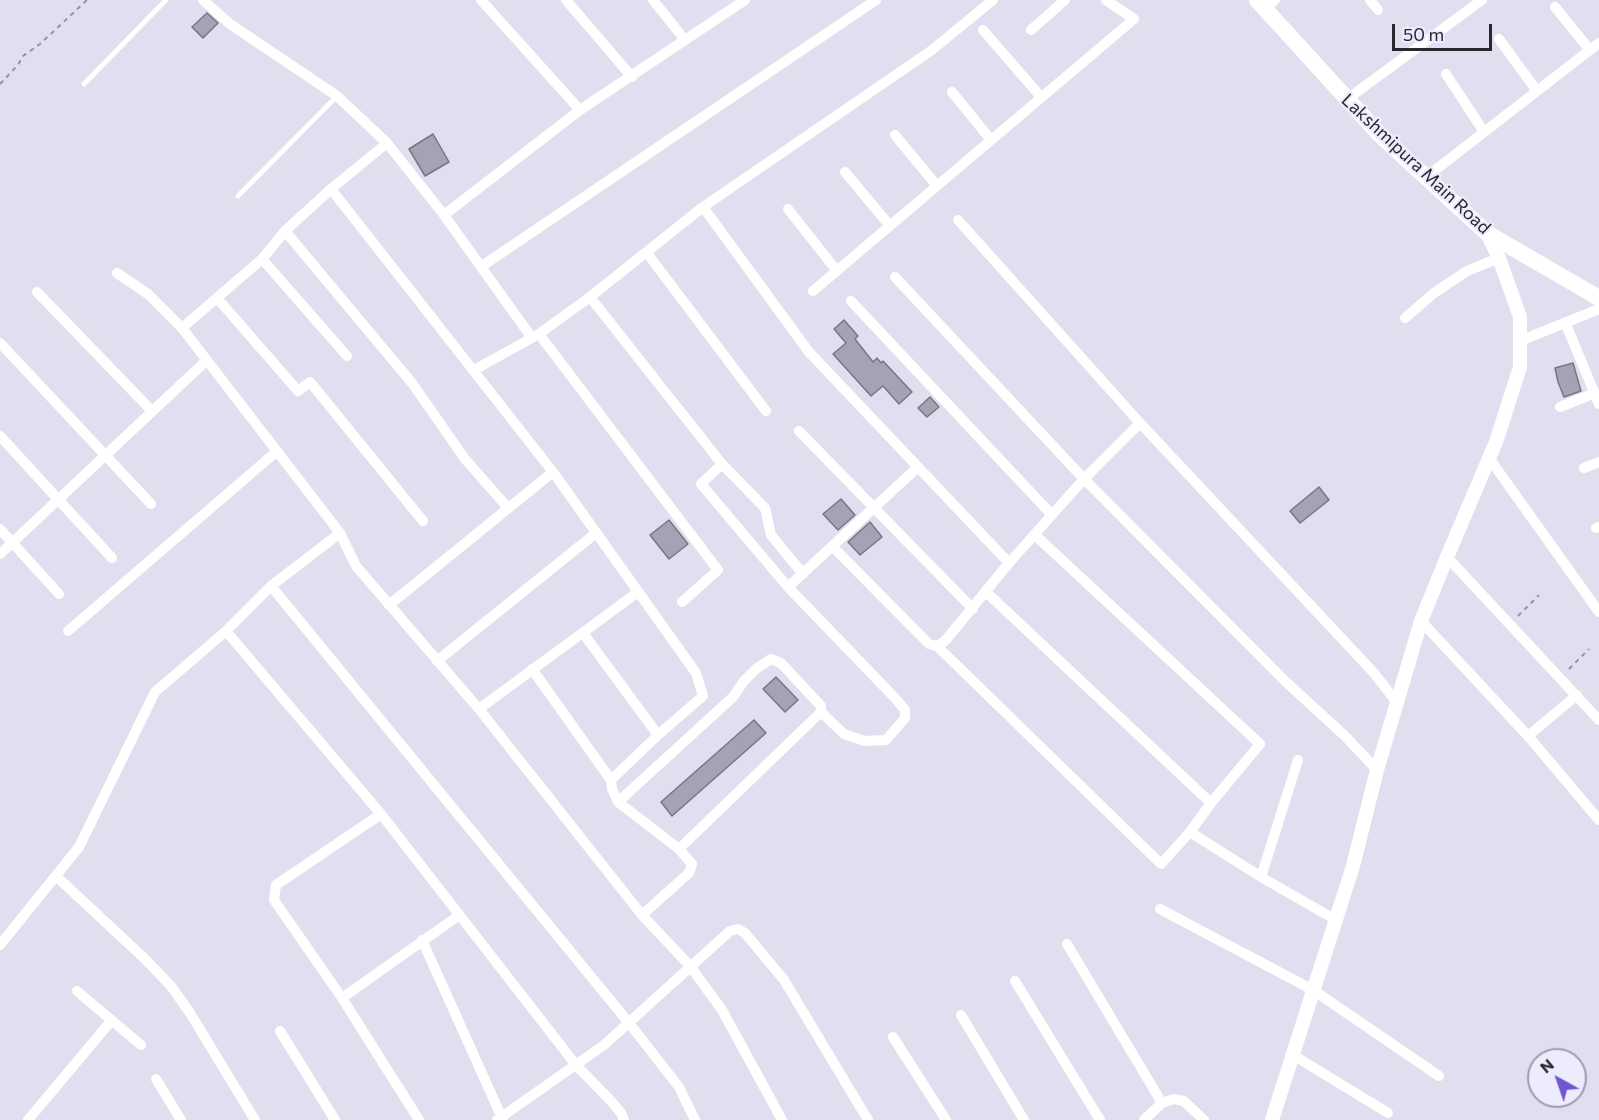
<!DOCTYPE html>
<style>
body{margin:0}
#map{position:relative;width:1599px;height:1120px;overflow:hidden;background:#e0dfef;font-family:Commissioner,sans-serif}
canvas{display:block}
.north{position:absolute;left:1527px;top:1048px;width:60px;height:60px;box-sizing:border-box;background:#edecfd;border:2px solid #9e9daa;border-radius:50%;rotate:320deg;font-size:16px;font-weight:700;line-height:24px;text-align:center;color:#28272e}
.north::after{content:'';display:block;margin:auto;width:21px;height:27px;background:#7156d0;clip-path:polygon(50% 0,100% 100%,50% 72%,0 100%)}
.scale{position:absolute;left:1392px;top:24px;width:100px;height:27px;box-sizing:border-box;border:3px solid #28272e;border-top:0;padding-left:8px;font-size:18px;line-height:21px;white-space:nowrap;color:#28272e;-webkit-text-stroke:4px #edecfd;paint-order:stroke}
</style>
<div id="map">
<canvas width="1599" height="1120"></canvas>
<div class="north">N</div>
<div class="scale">50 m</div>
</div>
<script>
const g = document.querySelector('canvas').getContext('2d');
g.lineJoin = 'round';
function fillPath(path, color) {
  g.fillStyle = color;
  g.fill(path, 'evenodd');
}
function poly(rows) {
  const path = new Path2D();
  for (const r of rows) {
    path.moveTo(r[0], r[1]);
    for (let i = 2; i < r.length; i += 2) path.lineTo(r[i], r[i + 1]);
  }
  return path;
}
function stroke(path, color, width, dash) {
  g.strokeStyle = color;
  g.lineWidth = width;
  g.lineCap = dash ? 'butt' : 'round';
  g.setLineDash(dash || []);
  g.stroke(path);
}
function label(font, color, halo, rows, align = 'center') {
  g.font = font + ' Commissioner,sans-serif';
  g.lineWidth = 4.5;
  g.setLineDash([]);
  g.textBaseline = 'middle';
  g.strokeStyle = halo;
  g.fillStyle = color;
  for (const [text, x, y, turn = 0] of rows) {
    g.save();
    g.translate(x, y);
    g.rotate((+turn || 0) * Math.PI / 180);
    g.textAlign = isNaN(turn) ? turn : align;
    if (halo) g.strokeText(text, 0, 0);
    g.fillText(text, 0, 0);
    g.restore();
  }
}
const building = poly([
 [207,13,218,23,203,38,192,27,207,13],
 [433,134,449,162,425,176,409,149,433,134],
 [844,320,858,336,855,339,873,362,877,358,881,363,883,361,912,392,899,404,883,386,871,396,833,354,846,343,834,329,844,320],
 [1573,363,1581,391,1564,397,1558,382,1555,368,1573,363],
 [930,397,939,407,927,417,918,408,930,397],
 [1319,487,1329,500,1300,523,1290,511,1319,487],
 [841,499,855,515,838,530,823,514,841,499],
 [669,520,688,544,669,559,650,535,669,520],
 [870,522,882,537,860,555,848,542,870,522],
 [776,677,798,700,785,712,763,689,776,677],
 [754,720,766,733,672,816,661,802,754,720]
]);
fillPath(building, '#a4a3b3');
stroke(building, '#777685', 1.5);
stroke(poly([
 [0,84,18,65,23,56,40,44,87,0],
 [1518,616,1539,595],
 [1569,669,1589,649]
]), '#93929f', 2, [4.5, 4.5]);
stroke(poly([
 [84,84,166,0],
 [238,196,337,96]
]), '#fff', 5);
stroke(poly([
 [481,0,580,110],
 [566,0,632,77],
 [653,0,685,40],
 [1370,0,1378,10],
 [1555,7,1590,50],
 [1264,8,1275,0],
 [983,30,1041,97],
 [1031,30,1065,0],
 [1499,39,1537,91],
 [1446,74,1484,132],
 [952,92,991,140],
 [1346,100,1482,0],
 [895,135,937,186],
 [387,143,444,215,532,338],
 [845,172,890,226],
 [1425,178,1599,43],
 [331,189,553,472,696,673,703,696,658,735,611,780],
 [703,207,809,352,1009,563],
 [788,209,837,271],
 [444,215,580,110,745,0],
 [958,220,1140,423,1374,673,1398,704],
 [285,231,412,383,465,459,508,508],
 [647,253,766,411],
 [262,259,347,356],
 [482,266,876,0],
 [117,273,148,294,182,328],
 [895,277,1084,479,1286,682,1345,736,1377,770],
 [813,291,1134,19,1106,0],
 [37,292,152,411],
 [590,297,722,464,701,484,788,587,918,467],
 [217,298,298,391,310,382,423,521],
 [851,301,1052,515],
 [1405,318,1434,293,1467,271,1499,258],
 [1565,322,1599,404],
 [539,334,718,570,682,602],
 [1520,341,1599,309],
 [0,343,151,504],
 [474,370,539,334,590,297,703,207,932,50,993,0],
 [1560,407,1595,393],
 [799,431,973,609],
 [0,436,112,558],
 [1489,458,1599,612],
 [722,464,765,508,771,535,803,574],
 [1584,468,1599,462],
 [1596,528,1599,527],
 [0,529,59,594],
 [340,533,356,566,479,709,642,915,690,966,722,1010,782,1120],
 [833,547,929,644,937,646,945,641,1009,563,1084,479,1140,423],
 [0,554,206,361],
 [1447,557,1599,720],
 [271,586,629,1023,679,1087,695,1120],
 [788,587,895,698,905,710,905,718,886,740,864,741,844,734,821,712],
 [986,592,1211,803,1260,744,1035,535],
 [389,605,553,472],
 [1421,621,1528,736,1599,820],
 [68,631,276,452],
 [226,631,381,814,576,1065,611,1101,621,1113,624,1120],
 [583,633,658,735],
 [937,646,1161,864,1190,832,1261,877,1336,920],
 [437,661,596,533],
 [532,669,611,780,612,789,618,802,679,849,692,864,689,873,642,915],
 [479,709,638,592],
 [1528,736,1577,695],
 [618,802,733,697,744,681,757,668,771,659,781,663,821,706,821,712,679,849],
 [381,814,276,885,274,900,342,998,419,1120],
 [1190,832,1211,803],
 [56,876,144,958,171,986,190,1013,255,1120],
 [1261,877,1298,760],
 [1160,909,1313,990,1439,1076],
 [422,940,503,1120],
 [1067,944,1162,1103],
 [0,945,79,847,155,692,226,631,271,586,340,533,182,328,262,259,285,231,331,189,387,143,337,96,230,24,203,0],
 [1015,981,1100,1120],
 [77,991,141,1045],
 [342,998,458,916],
 [961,1015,1024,1120],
 [280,1031,335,1120],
 [893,1037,946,1120],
 [1293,1055,1388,1113],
 [156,1079,181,1120],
 [28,1120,111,1021],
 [497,1120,604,1045,730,931,738,929,745,933,784,980,868,1120],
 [1144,1120,1162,1103,1174,1099,1184,1101,1204,1120]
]), '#fff', 10);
stroke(poly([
 [1272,1120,1353,866,1377,770,1421,621,1447,557,1496,442,1520,367,1520,317,1499,258,1487,233]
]), '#fff', 14);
stroke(poly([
 [1257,0,1380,135,1487,233,1599,298]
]), '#fff', 16);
label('18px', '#28272e', '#edecfd', [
 ["Lakshmipura Main Road",1416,164,43]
]);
</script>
